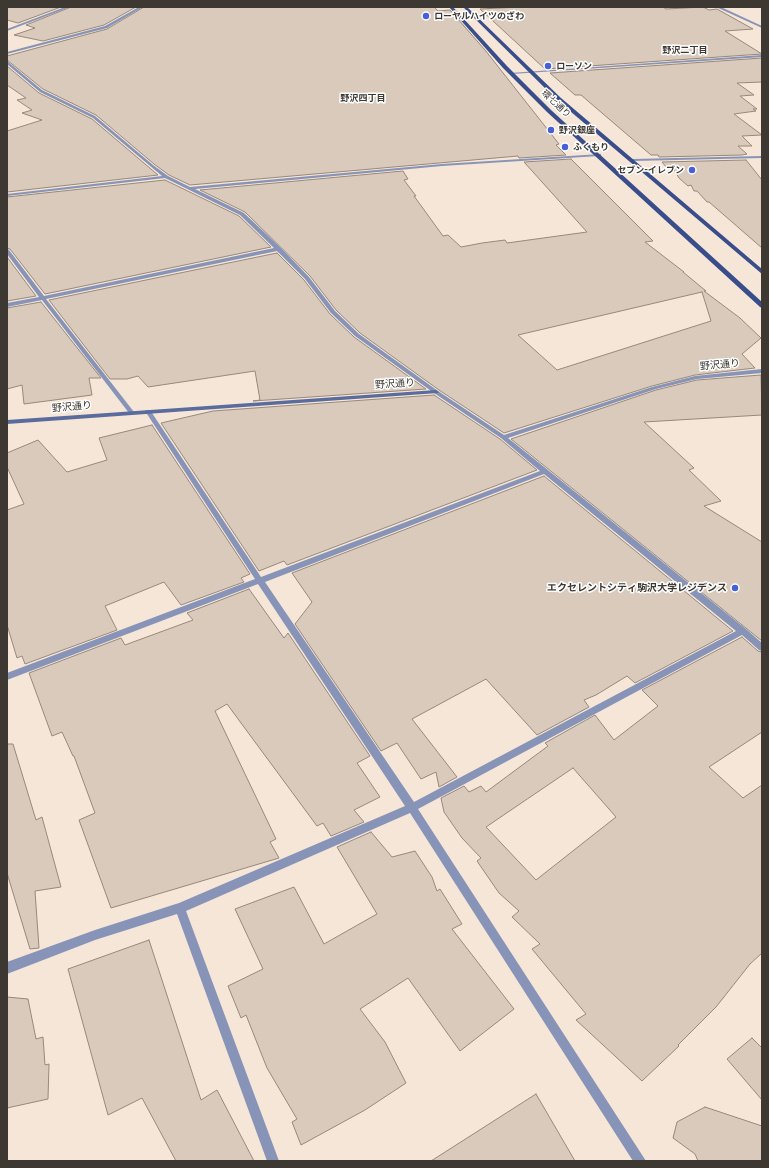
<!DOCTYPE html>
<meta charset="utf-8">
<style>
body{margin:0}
#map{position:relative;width:769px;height:1168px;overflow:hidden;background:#f6e6d8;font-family:Figtree,sans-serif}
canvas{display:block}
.frame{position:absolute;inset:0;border:8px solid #3e3832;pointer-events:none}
</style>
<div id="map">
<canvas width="769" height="1168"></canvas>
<div class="frame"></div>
</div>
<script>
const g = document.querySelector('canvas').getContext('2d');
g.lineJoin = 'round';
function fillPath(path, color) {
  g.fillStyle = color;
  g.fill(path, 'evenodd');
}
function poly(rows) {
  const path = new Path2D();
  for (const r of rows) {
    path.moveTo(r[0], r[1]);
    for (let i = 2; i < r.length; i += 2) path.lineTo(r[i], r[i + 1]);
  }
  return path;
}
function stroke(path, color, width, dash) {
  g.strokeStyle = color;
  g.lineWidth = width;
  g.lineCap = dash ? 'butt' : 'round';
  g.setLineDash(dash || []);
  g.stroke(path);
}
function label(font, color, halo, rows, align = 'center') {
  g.font = font + ' Figtree,"Noto Sans JP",sans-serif';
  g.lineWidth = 3;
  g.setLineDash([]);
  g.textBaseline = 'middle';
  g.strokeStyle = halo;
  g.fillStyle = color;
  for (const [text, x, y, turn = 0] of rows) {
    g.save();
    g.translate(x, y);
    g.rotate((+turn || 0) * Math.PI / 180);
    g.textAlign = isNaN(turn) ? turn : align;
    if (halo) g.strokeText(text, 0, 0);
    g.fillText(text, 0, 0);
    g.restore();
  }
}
const building = poly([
 [7,7,61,7,18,23,7,20,7,7],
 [71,7,136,7,104,25,43,41,14,35,35,28,26,25,71,7],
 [144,7,434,7,438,11,450,10,485,50,559,144,556,145,566,155,519,158,518,156,190,185,169,175,154,164,96,115,43,89,7,60,7,56,107,29,144,7],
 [519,7,663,7,666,9,703,7,709,10,717,9,753,29,725,31,762,54,545,69,480,9,519,7],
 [762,58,762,82,737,83,754,95,740,96,757,109,753,109,756,111,734,114,762,135,742,136,752,146,738,146,747,154,742,155,659,157,658,155,651,155,581,95,575,95,550,73,762,58],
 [7,66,39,93,92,119,158,175,7,192,7,131,42,120,22,113,32,110,17,100,26,98,7,85,7,66],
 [571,159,653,241,645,242,684,272,683,272,706,291,704,291,740,318,761,338,742,354,755,368,695,375,652,386,504,433,439,390,360,333,336,310,310,276,245,212,200,190,403,171,408,179,404,180,416,196,414,196,443,236,448,235,461,247,482,243,505,240,507,243,587,232,524,162,571,159],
 [702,292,711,321,557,370,518,335,702,292],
 [746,160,762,180,762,248,709,202,707,202,697,191,694,191,691,185,688,186,679,178,673,168,667,168,662,162,746,160],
 [165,180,239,216,271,247,45,294,10,249,7,248,7,197,165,180],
 [277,253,304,280,330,314,354,337,426,389,253,401,260,400,255,371,148,387,138,376,127,379,110,379,49,300,277,253],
 [7,257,36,296,7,301,7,257],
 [41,302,101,378,89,378,92,395,24,404,22,385,7,389,7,308,41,302],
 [761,375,762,415,644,422,694,468,689,470,721,501,704,506,762,542,762,641,511,439,656,390,697,380,761,375],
 [434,395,500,439,537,470,287,565,284,561,259,571,161,423,213,411,434,395],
 [152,425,250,574,241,578,244,582,181,605,164,582,105,606,117,630,25,664,22,656,17,658,7,625,7,510,24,504,7,467,7,453,38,440,67,472,107,460,99,438,152,425],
 [544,476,733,631,635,683,627,676,596,695,584,700,589,707,537,735,486,679,412,719,457,777,439,787,436,772,421,779,397,743,381,751,295,624,312,602,292,573,544,476],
 [249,589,284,638,288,633,370,756,357,763,380,797,354,810,364,822,331,836,323,823,317,826,227,704,215,711,276,839,270,842,279,858,111,908,79,820,95,813,74,756,73,756,62,732,52,736,29,673,121,638,125,645,193,620,187,613,249,589],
 [742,637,758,651,762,652,762,732,709,767,743,798,762,785,762,953,750,964,716,1007,678,1045,679,1046,642,1081,576,1020,586,1014,532,949,540,944,512,917,519,911,499,893,477,861,481,858,462,838,444,812,441,798,464,786,469,792,481,786,486,792,548,746,545,743,595,715,614,740,658,706,642,690,742,637],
 [573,768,616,817,536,880,486,827,573,768],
 [7,744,13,744,36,820,42,817,61,887,35,891,39,948,30,949,7,873,7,744],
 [371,832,392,857,415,851,432,877,437,891,440,889,462,924,452,929,514,1009,460,1051,408,978,360,1009,385,1042,406,1083,365,1110,301,1145,292,1122,297,1119,267,1068,246,1015,241,1018,228,986,263,969,235,909,294,887,324,944,377,914,337,847,371,832],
 [149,940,201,1100,217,1090,254,1161,176,1161,142,1098,108,1115,68,969,149,940],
 [7,997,28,999,36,1039,43,1037,45,1065,49,1064,48,1099,7,1108,7,997],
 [752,1038,762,1048,762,1100,727,1059,752,1038],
 [536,1094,575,1161,431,1161,536,1094],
 [705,1107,762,1126,762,1161,698,1161,695,1154,673,1138,677,1122,705,1107]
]);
fillPath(building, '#d9cabc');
stroke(building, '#96887b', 1);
fillPath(poly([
 [65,7,70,7,7,31,7,29,65,7],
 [139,7,143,7,107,28,7,54,7,52,105,26,139,7],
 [716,7,721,7,762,26,762,28,716,7],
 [762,55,762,57,512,74,510,73,762,55],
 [7,61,42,90,95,116,153,165,168,176,190,187,442,164,601,154,601,155,599,156,442,166,195,189,244,213,281,248,309,277,335,311,359,334,438,391,504,435,652,387,695,376,762,369,762,373,697,379,656,389,508,438,746,629,762,643,762,651,759,650,742,635,418,809,646,1161,633,1161,410,813,186,911,279,1161,267,1161,177,914,95,940,7,974,7,962,95,930,179,903,405,806,258,584,7,680,7,673,255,579,145,411,146,410,150,410,261,577,540,471,501,438,434,393,355,336,331,313,305,279,277,251,46,299,134,412,133,413,129,413,42,300,7,307,7,303,39,297,7,254,7,249,9,250,44,296,274,248,240,215,165,178,7,196,7,194,162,176,93,118,40,92,7,64,7,61],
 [544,474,736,631,414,802,265,582,544,474],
 [762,156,762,158,633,161,631,160,633,159,762,156]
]), '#8794b8');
fillPath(poly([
 [436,390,439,392,438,393,7,424,7,420,436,390]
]), '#5a6b9e');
fillPath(poly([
 [449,7,453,7,507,66,551,110,762,302,762,308,760,307,547,112,503,68,449,7],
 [463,7,467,7,561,98,762,269,762,274,557,100,463,7]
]), '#3a4d8b');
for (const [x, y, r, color] of [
 [426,16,4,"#4561d4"],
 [548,66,4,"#4561d4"],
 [551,130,4,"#4561d4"],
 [565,147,4,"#4561d4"],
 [692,170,4,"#4561d4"],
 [735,588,4,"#4561d4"]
]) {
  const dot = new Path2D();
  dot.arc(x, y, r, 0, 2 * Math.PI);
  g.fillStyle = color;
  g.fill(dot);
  stroke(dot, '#fff', 1.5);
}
label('bold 9px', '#3e3832', '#fff', [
 ["ローヤルハイツのざわ",434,16],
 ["ローソン",556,66],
 ["野沢銀座",559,130],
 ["ふくもり",573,147],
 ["セブン-イレブン",684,170,"right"]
], 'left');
label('bold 9px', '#3e3832', '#fff', [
 ["野沢二丁目",685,50],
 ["野沢四丁目",363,98]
]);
label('9px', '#3e3832', '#fff', [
 ["環七通り",556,104,43]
]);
label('10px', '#3e3832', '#fff', [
 ["野沢通り",720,365,-5],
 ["野沢通り",395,384,-4],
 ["野沢通り",72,407,-5]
]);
label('bold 10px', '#3e3832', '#fff', [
 ["エクセレントシティ駒沢大学レジデンス",727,588]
], 'right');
</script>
